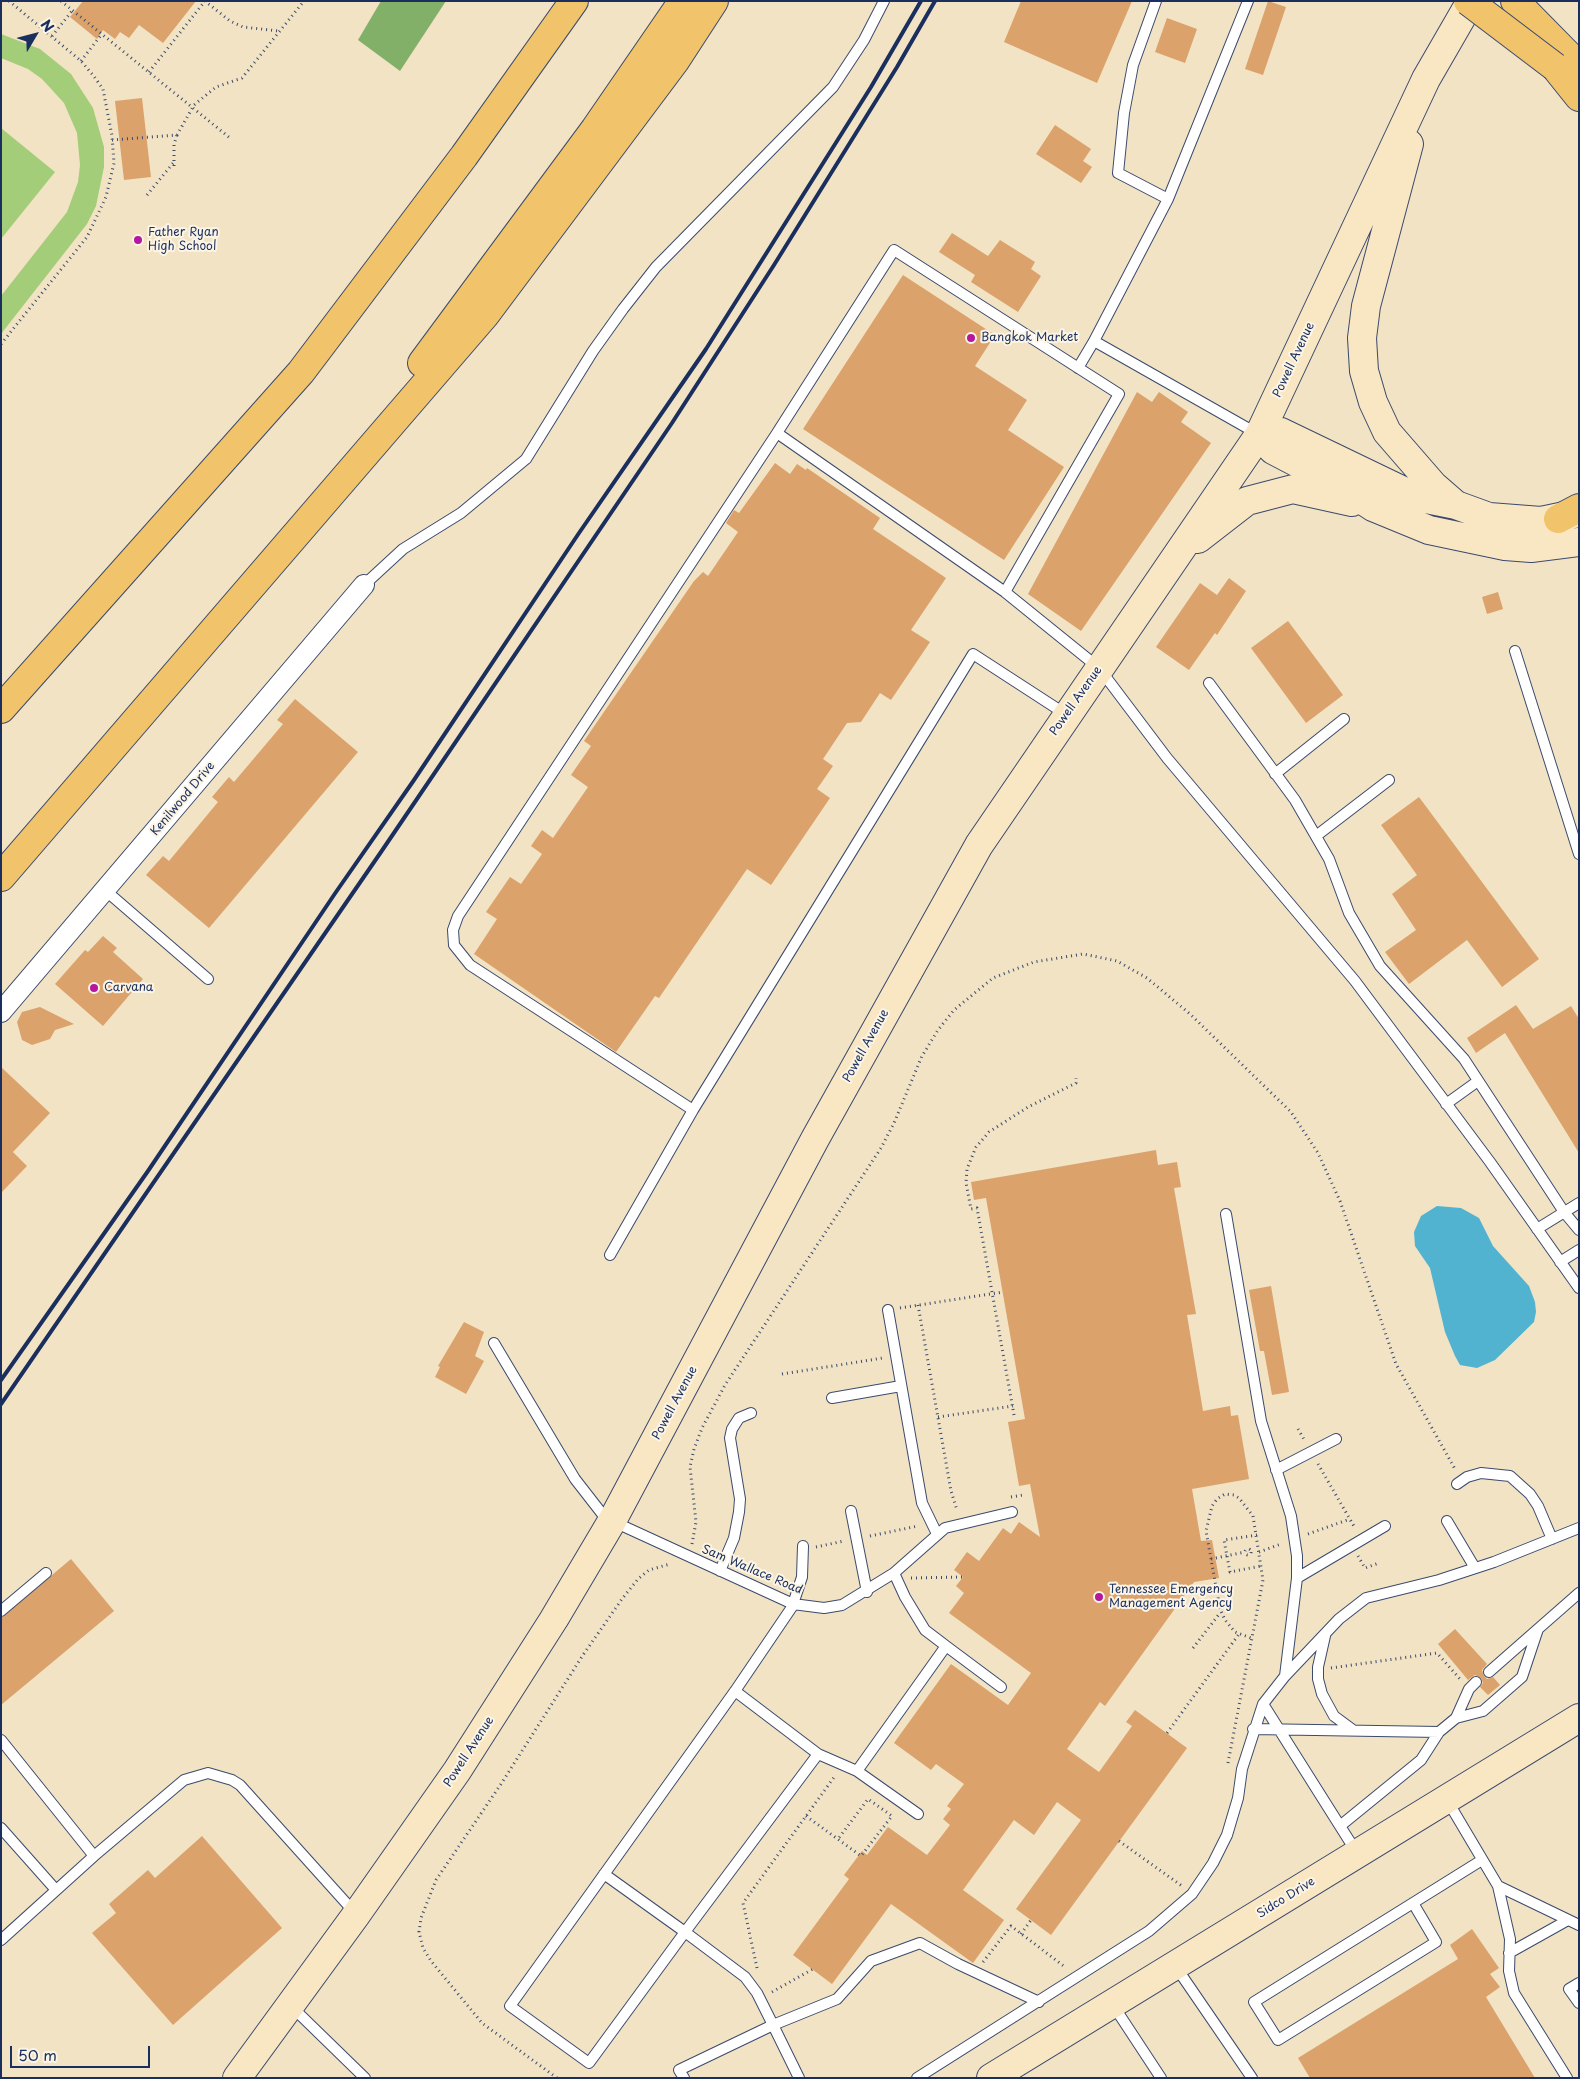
<!DOCTYPE html>
<style>
body{margin:0}
#map{position:relative;width:1580px;height:2079px;overflow:hidden;background:#f1e3c4;font-family:"Playpen Sans",sans-serif}
canvas{display:block}
.frame{position:absolute;inset:0;border:2px solid #1b2f5e;pointer-events:none}
.north{position:absolute;left:10px;top:10px;width:50px;height:50px;-webkit-text-stroke:4px #fcf5e5;paint-order:stroke;rotate:53deg;font-size:14px;font-weight:700;line-height:20px;text-align:center;color:#1b2f5e}
.north::after{content:'';display:block;margin:auto;width:18px;height:22px;background:#1b2f5e;clip-path:polygon(50% 0,100% 100%,50% 72%,0 100%)}
.scale{position:absolute;left:10px;top:2046px;width:140px;height:22px;box-sizing:border-box;border:2px solid #1b2f5e;border-top:0;padding-left:6px;font-size:15px;line-height:18px;white-space:nowrap;color:#1b2f5e;-webkit-text-stroke:4px #fcf5e5;paint-order:stroke}
</style>
<div id="map">
<canvas width="1580" height="2079"></canvas>
<div class="frame"></div>
<div class="north">N</div>
<div class="scale">50 m</div>
</div>
<script>
const g = document.querySelector('canvas').getContext('2d');
g.lineJoin = 'round';
function fillPath(path, color) {
  g.fillStyle = color;
  g.fill(path, 'evenodd');
}
function poly(rows) {
  const path = new Path2D();
  for (const r of rows) {
    if (r.length === 3) {
      path.moveTo(r[0] + r[2], r[1]);
      path.arc(r[0], r[1], r[2], 0, 2 * Math.PI);
      continue;
    }
    path.moveTo(r[0], r[1]);
    for (let i = 2; i < r.length; i += 2) path.lineTo(r[i], r[i + 1]);
  }
  return path;
}
function stroke(path, color, width, dash) {
  g.strokeStyle = color;
  g.lineWidth = width;
  g.lineCap = dash ? 'butt' : 'round';
  g.setLineDash(dash || []);
  g.stroke(path);
}
function label(font, color, halo, rows, align = 'center') {
  g.font = font + ' "Playpen Sans",sans-serif';
  g.lineWidth = 4;
  g.setLineDash([]);
  g.textBaseline = 'middle';
  g.strokeStyle = halo;
  g.fillStyle = color;
  for (const [text, x, y, turn = 0] of rows) {
    g.save();
    g.translate(x, y);
    g.rotate((+turn || 0) * Math.PI / 180);
    g.textAlign = isNaN(turn) ? turn : align;
    if (halo) g.strokeText(text, 0, 0);
    g.fillText(text, 0, 0);
    g.restore();
  }
}
fillPath(poly([
 [1,34,40,49,71,74,93,108,104,147,104,167,96,206,87,224,1,334,1,296,67,212,78,182,80,165,77,133,64,103,42,79,28,69,1,58],
 [1,128,55,172,1,239]
]), '#a4cd79');
fillPath(poly([
 [381,1,446,1,400,71,358,40]
]), '#83b069');
fillPath(poly([
 [1437,1206,1461,1208,1479,1218,1493,1246,1529,1286,1535,1302,1536,1312,1534,1322,1495,1360,1477,1368,1460,1365,1455,1356,1445,1332,1430,1268,1415,1246,1414,1232,1421,1216]
]), '#51b3cf');
fillPath(poly([
 [83,1,196,1,163,43,139,25,129,38,120,32,115,39,103,30,97,39,70,17],
 [1021,1,1132,1,1097,83,1004,42],
 [1268,1,1286,7,1263,75,1245,69],
 [1167,18,1197,29,1185,63,1155,52],
 [142,98,151,177,124,180,115,101],
 [1055,125,1091,149,1083,161,1092,167,1081,183,1036,154],
 [952,233,988,256,1000,240,1035,262,1031,269,1041,276,1018,312,971,282,975,275,939,252],
 [903,275,995,335,975,366,1027,400,1008,430,1064,467,1004,560,803,429],
 [1137,392,1152,402,1159,392,1188,412,1181,422,1211,443,1081,631,1028,594],
 [775,463,790,474,797,464,806,470,807,468,880,518,873,529,946,578,911,630,930,642,891,700,880,693,861,722,847,723,823,759,833,766,817,789,830,798,771,885,747,869,659,998,655,996,616,1052,474,954,497,919,486,912,510,877,521,884,542,854,531,846,542,830,553,838,588,787,571,775,591,746,584,741,694,581,703,572,708,576,738,532,726,523,734,510,739,513],
 [1229,578,1246,591,1217,635,1215,633,1189,670,1156,647,1200,583,1217,595],
 [1498,592,1503,609,1487,614,1482,597],
 [1288,621,1343,695,1306,723,1251,648],
 [295,699,358,752,209,928,146,875,163,856,169,861,218,802,212,797,229,777,234,782,283,724,277,720],
 [1419,797,1539,959,1502,987,1467,940,1409,984,1385,952,1416,930,1392,894,1417,875,1381,825],
 [103,936,117,948,113,952,143,979,103,1026,55,984,85,950,88,952],
 [1516,1005,1533,1029,1571,1006,1579,1019,1579,1153,1505,1033,1476,1053,1467,1038],
 [40,1007,74,1024,55,1030,50,1039,32,1045,22,1040,17,1022,22,1012],
 [1,1067,50,1113,13,1152,27,1166,1,1193],
 [1156,1150,1158,1165,1177,1162,1181,1187,1174,1188,1196,1314,1187,1315,1203,1411,1230,1406,1231,1416,1238,1415,1249,1479,1192,1489,1201,1541,1212,1540,1219,1578,1194,1582,1105,1706,1100,1702,1067,1749,1099,1772,1132,1726,1126,1722,1135,1710,1187,1748,1051,1935,1016,1909,1081,1820,1057,1802,1034,1835,1014,1820,963,1890,1004,1920,973,1963,891,1904,832,1984,793,1955,849,1879,844,1875,862,1851,867,1855,888,1827,927,1855,950,1825,943,1819,951,1809,947,1806,964,1784,936,1764,931,1770,894,1743,951,1664,1008,1705,1031,1673,949,1613,964,1593,956,1586,963,1577,954,1570,967,1552,979,1561,1003,1528,1011,1534,1019,1522,1040,1537,1030,1484,1019,1486,1008,1422,1025,1419,986,1198,974,1200,971,1182],
 [1271,1286,1289,1392,1272,1395,1264,1351,1260,1351,1249,1290],
 [464,1322,484,1332,475,1356,484,1361,466,1394,435,1377,440,1367,438,1366],
 [71,1559,114,1611,1,1705,1,1618],
 [1455,1629,1487,1664,1482,1670,1484,1676,1487,1679,1493,1677,1500,1685,1488,1695,1480,1687,1483,1683,1481,1678,1475,1675,1468,1680,1438,1644],
 [202,1836,282,1928,173,2025,92,1933,116,1913,109,1904,148,1870,155,1878],
 [1472,1929,1499,1968,1490,1974,1500,1987,1486,1997,1535,2078,1310,2078,1298,2058,1458,1959,1450,1945]
]), '#dba26c');
const lane = poly([
 [1156,1,1133,65,1124,113,1118,173,1168,199],
 [1248,1,1168,199,1094,341,1258,434],
 [1078,368,1094,341],
 [777,433,458,916,453,930,454,945,470,965,693,1110,973,654,1067,715],
 [364,585,403,549,461,513,526,459,593,351,623,309,656,267,833,87,864,40,884,1],
 [1005,592,1119,394,894,250,777,433,1005,592,1099,668,1167,758,1355,981,1490,1162,1579,1288],
 [1515,651,1579,854],
 [1209,683,1295,800,1329,859,1349,913,1380,966,1464,1059,1564,1212,1579,1230],
 [1275,774,1344,719],
 [1316,836,1389,780],
 [105,890,208,979],
 [1446,1104,1478,1081],
 [1537,1229,1579,1203],
 [610,1255,693,1110],
 [1560,1262,1579,1250],
 [888,1310,922,1503,937,1534],
 [494,1343,575,1479,603,1515,612,1521,793,1604,824,1608,842,1605,894,1573,945,1528,1012,1512],
 [832,1398,901,1386],
 [1276,1470,1336,1439],
 [1457,1484,1467,1477,1481,1473,1510,1476,1530,1494,1538,1506,1552,1539],
 [851,1511,867,1592],
 [1447,1521,1475,1568],
 [720,1571,734,1538,739,1512,740,1499,730,1438,732,1429,739,1418,751,1413],
 [1297,1578,1385,1526],
 [793,1604,802,1577,803,1546],
 [1,1611,46,1573],
 [1325,1636,1318,1667,1318,1679,1322,1694,1334,1716,1353,1730],
 [946,1646,1001,1687],
 [1489,1672,1579,1593],
 [1285,1676,1339,1619,1366,1598,1439,1580,1494,1562,1579,1528],
 [735,1691,818,1754],
 [1263,1704,1357,1853],
 [1456,1718,1483,1711,1522,1677,1538,1629],
 [1253,1729,1439,1732,1456,1718,1469,1689,1476,1682],
 [1,1740,94,1856],
 [857,1771,918,1814],
 [1447,1800,1498,1886,1579,1925],
 [1340,1826,1421,1760,1439,1732],
 [1,1828,56,1890],
 [604,1874,685,1932,818,1754,857,1771,946,1646,925,1630,905,1597,894,1573],
 [1498,1886,1510,1939,1509,1971,1514,1993,1567,2078],
 [1413,1903,1436,1942,1278,2040,1254,2002,1413,1903,1482,1860],
 [1,1940,94,1856,184,1780,208,1773,232,1780,240,1785,356,1914],
 [1509,1953,1568,1920],
 [1176,1967,1252,2078],
 [1579,1983,1569,1989,1579,2003],
 [290,2005,365,2078],
 [1113,2005,1161,2078],
 [684,2078,679,2070,773,2025,757,1993,745,1977,685,1932,589,2063,510,2006,735,1691,794,1604],
 [799,2078,773,2025,837,1999,871,1961,920,1943,958,1964,1039,2002],
 [917,2078,1149,1931,1192,1894,1213,1863,1227,1835,1238,1798,1242,1769,1263,1704,1285,1676,1297,1578,1297,1556,1291,1516,1261,1421,1226,1214]
]);
const street = poly([
 [1,1012,364,585]
]);
const secondary = poly([
 [1409,144,1366,306,1362,338,1364,371,1373,402,1387,432,1433,485,1456,505],
 [1259,435,1273,450,1340,485,1373,507,1429,530,1505,546,1531,548,1579,542],
 [1259,435,1281,432,1416,497,1456,505,1489,517,1541,521,1579,513],
 [1198,539,1247,501,1293,489,1352,502],
 [237,2078,356,1915,457,1771,554,1619,612,1521,815,1139,979,845,1259,435,1426,79,1471,1],
 [991,2078,1579,1718]
]);
const highway = poly([
 [1515,1,1579,66],
 [1555,67,1579,97],
 [422,363,595,129,683,1],
 [1558,519,1579,508],
 [1,709,301,372,464,156,574,1],
 [1,877,485,315,675,61,714,1]
]);
stroke(lane, '#3b4a6d', 12);
stroke(street, '#3b4a6d', 22);
stroke(secondary, '#3b4a6d', 30);
stroke(highway, '#3b4a6d', 30);
stroke(poly([
 [61,1,230,138],
 [52,36,72,11],
 [81,61,101,35],
 [149,72,205,1,230,21,243,27,279,31],
 [112,140,177,135,194,105,216,87,242,78,304,1],
 [174,166,174,145,177,135],
 [147,195,174,162],
 [1,344,87,237,106,197,114,163,112,136,103,89,93,75,81,61,9,1],
 [918,1305,951,1491,957,1510],
 [900,1308,1003,1292],
 [782,1374,883,1358],
 [1014,1415,977,1208,971,1209,966,1183,967,1169,976,1147,989,1132,1028,1107,1076,1083,1076,1078],
 [938,1417,1013,1406],
 [1298,1429,1305,1441],
 [1318,1464,1355,1528],
 [1011,1497,1023,1495],
 [1308,1534,1350,1519],
 [1257,1535,1224,1540,1230,1572,1261,1566],
 [870,1536,918,1526],
 [692,1544,696,1522,690,1467,694,1449,702,1428,725,1385,881,1148,894,1123,922,1056,938,1030,954,1010,993,978,1034,962,1083,954,1117,961,1147,978,1190,1014,1291,1112,1318,1153,1340,1201,1396,1364,1455,1469],
 [816,1547,844,1541],
 [1248,1552,3],
 [1259,1552,1281,1544],
 [1358,1556,1365,1568,1379,1563],
 [1211,1559,1245,1552],
 [911,1578,963,1577],
 [1193,1648,1220,1613],
 [1331,1668,1437,1653,1460,1679],
 [1167,1733,1239,1634],
 [1228,1763,1263,1580,1253,1516,1239,1498,1234,1495,1225,1494,1217,1499,1212,1506,1206,1531,1220,1609,1225,1620,1235,1632,1251,1638],
 [806,1816,861,1856,892,1816,868,1799,838,1839],
 [1119,1841,1182,1886],
 [1021,1934,1031,1920],
 [983,1962,1011,1926,1065,1967],
 [757,1968,743,1903,835,1776],
 [772,1992,813,1969],
 [557,2078,482,2023,431,1961,423,1948,419,1932,421,1918,436,1880,501,1784,583,1655,622,1599,638,1579,649,1570,670,1564]
]), '#3b4a6d', 3, [1, 4]);
stroke(lane, '#fff', 10);
stroke(street, '#fff', 20);
stroke(secondary, '#f9e7c3', 28);
stroke(highway, '#f1c36a', 28);
stroke(poly([
 [1,1380,148,1171,336,892,414,780,579,533,706,349,871,87,921,1],
 [1,1404,381,852,672,423,774,265,897,67,935,1]
]), '#1b2f5e', 4);
const highwayBridge = poly([
 [1468,1,1555,67]
]);
stroke(highwayBridge, '#3b4a6d', 30, []);
stroke(highwayBridge, '#f1c36a', 28);
for (const [x, y, r, color] of [
 [138,240,5,"#b5179e"],
 [971,338,5,"#b5179e"],
 [94,988,5,"#b5179e"],
 [1099,1597,5,"#b5179e"]
]) {
  const dot = new Path2D();
  dot.arc(x, y, r, 0, 2 * Math.PI);
  g.fillStyle = color;
  g.fill(dot);
  stroke(dot, '#fcf5e5', 2);
}
label('12px', '#1b2f5e', '#fcf5e5', [
 ["Father Ryan",148,233],
 ["High School",148,247],
 ["Bangkok Market",981,338],
 ["Carvana",104,988],
 ["Tennessee Emergency",1109,1590],
 ["Management Agency",1109,1604]
], 'left');
label('12px', '#1b2f5e', '#fcf5e5', [
 ["Powell Avenue",1294,360,-65],
 ["Powell Avenue",1076,701,-55],
 ["Kenilwood Drive",183,799,-50],
 ["Powell Avenue",866,1046,-61],
 ["Powell Avenue",675,1403,-62],
 ["Sam Wallace Road",752,1570,23],
 ["Powell Avenue",469,1752,-57],
 ["Sidco Drive",1286,1898,-32]
]);
</script>
